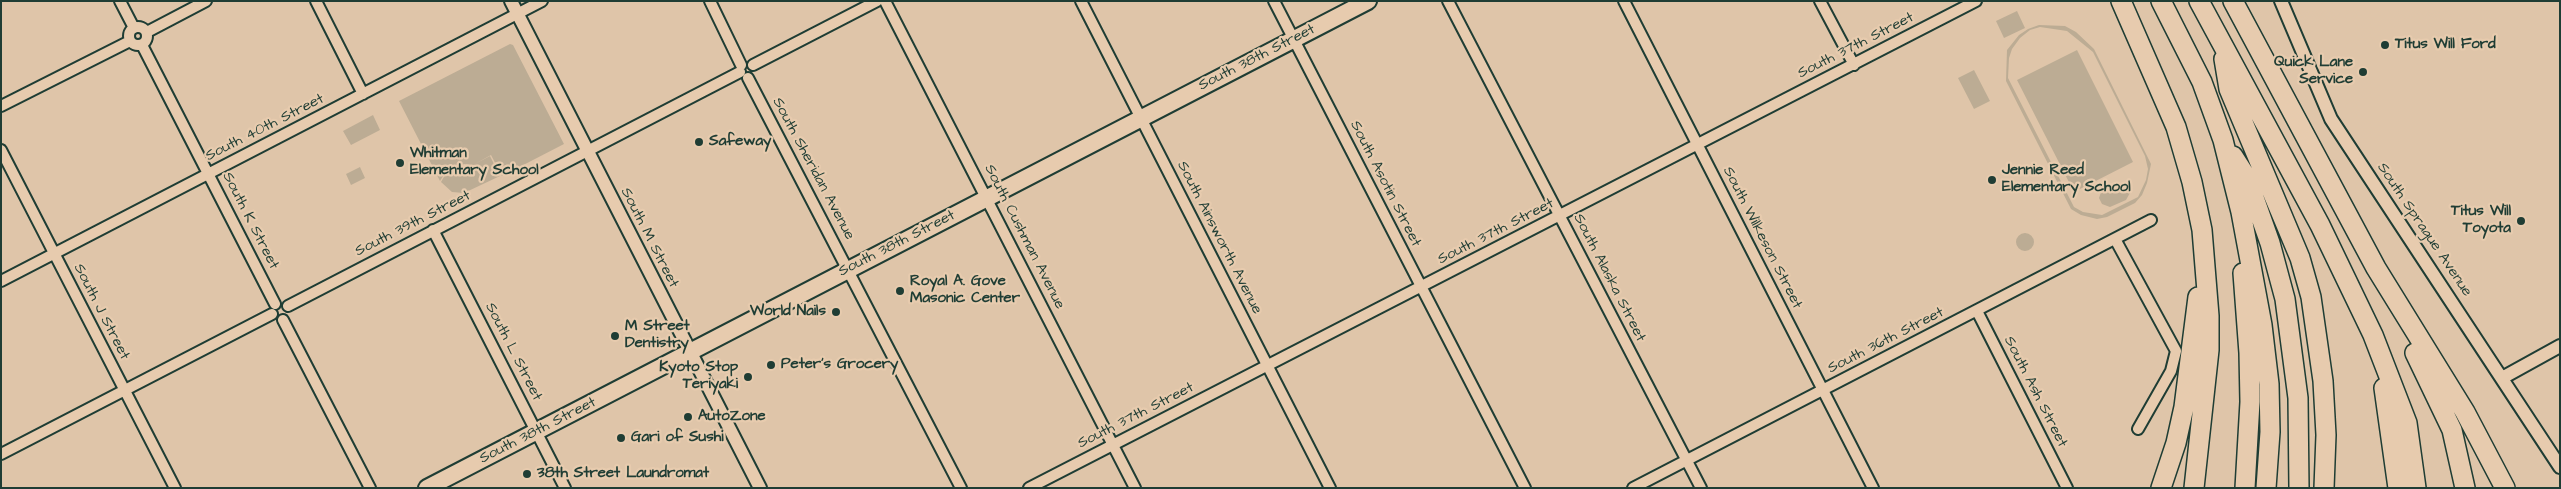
<!DOCTYPE html>
<style>
body{margin:0}
#map{position:relative;width:2561px;height:489px;overflow:hidden;background:#dfc5a9;font-family:"Architects Daughter",sans-serif}
canvas{display:block}
.frame{position:absolute;inset:0;border:2px solid #1f3d34;pointer-events:none}
</style>
<div id="map">
<canvas width="2561" height="489"></canvas>
<div class="frame"></div>
</div>
<script>
const g = document.querySelector('canvas').getContext('2d');
g.lineJoin = 'round';
function fillPath(path, color) {
  g.fillStyle = color;
  g.fill(path, 'evenodd');
}
function poly(rows) {
  const path = new Path2D();
  for (const r of rows) {
    if (r.length === 3) {
      path.moveTo(r[0] + r[2], r[1]);
      path.arc(r[0], r[1], r[2], 0, 2 * Math.PI);
      continue;
    }
    path.moveTo(r[0], r[1]);
    for (let i = 2; i < r.length; i += 2) path.lineTo(r[i], r[i + 1]);
  }
  return path;
}
function stroke(path, color, width, dash) {
  g.strokeStyle = color;
  g.lineWidth = width;
  g.lineCap = dash ? 'butt' : 'round';
  g.setLineDash(dash || []);
  g.stroke(path);
}
function label(font, color, halo, rows, align = 'center') {
  g.font = font + ' "Architects Daughter",sans-serif';
  g.lineWidth = 4.5;
  g.setLineDash([]);
  g.textBaseline = 'middle';
  g.strokeStyle = halo;
  g.fillStyle = color;
  for (const [text, x, y, turn = 0] of rows) {
    g.save();
    g.translate(x, y);
    g.rotate((+turn || 0) * Math.PI / 180);
    g.textAlign = isNaN(turn) ? turn : align;
    if (halo) g.strokeText(text, 0, 0);
    g.fillText(text, 0, 0);
    g.restore();
  }
}
fillPath(poly([
 [2017,11,2025,28,2004,38,1996,21],
 [2039,25,2065,26,2076,32,2094,49,2151,164,2147,183,2142,195,2135,203,2107,217,2097,219,2081,215,2071,209,2006,81,2007,50,2019,35,2028,29],
 [2040,27,2067,31,2093,52,2145,156,2148,169,2146,180,2138,197,2102,215,2083,212,2074,207,2008,78,2009,58,2012,49,2020,38,2030,30],
 [510,44,513,45,564,144,502,176,491,155,473,165,490,156,500,176,464,193,452,192,441,182,445,175,471,165,464,164,445,173,440,181,399,101],
 [2077,50,2133,162,2074,192,2017,80],
 [1974,70,1990,101,1974,109,1958,78],
 [373,115,380,130,351,145,343,131],
 [360,167,365,178,351,185,346,174],
 [2113,184,2127,186,2131,191,2126,200,2110,207,2102,204,2099,198,2102,189],
 [2025,242,9]
]), '#bcac94');
const minor = poly([
 [120,1,134,28],
 [316,1,363,94],
 [710,1,741,65],
 [885,1,1135,488],
 [1081,1,1330,488],
 [1274,1,1525,488],
 [1448,1,1701,488],
 [1624,1,1873,488],
 [1820,1,1854,65],
 [138,36,9],
 [147,32,206,1],
 [142,45,275,304],
 [753,65,877,1],
 [748,78,961,488],
 [1,106,130,41],
 [1,150,175,488],
 [433,230,565,488],
 [2115,239,2176,351,2171,371,2138,429],
 [1,281,542,1],
 [288,306,740,72],
 [1977,311,2067,488],
 [283,320,370,488],
 [1,454,272,314],
 [1029,488,1976,1],
 [1633,488,2151,220]
]);
const tertiary = poly([
 [511,1,760,488],
 [2281,1,2331,119,2560,467],
 [2502,378,2560,346]
]);
const primary = poly([
 [427,488,1368,1]
]);
const motorway = poly([
 [2121,1,2176,127,2192,182,2202,230,2209,316,2209,350,2194,488],
 [2161,1,2202,82,2223,140,2241,212,2262,325,2269,384,2270,432,2266,488],
 [2199,1,2320,225,2373,335,2407,423,2416,488],
 [2233,1,2376,268,2465,412,2505,488],
 [2224,59,2229,89,2300,258,2311,297,2323,381,2326,435,2324,488],
 [2233,156,2247,178,2270,243,2285,299,2298,398,2299,488],
 [2243,273,2249,353,2250,402,2245,488],
 [2415,353,2452,430,2465,488],
 [2384,388,2398,488],
 [2161,488,2176,443,2184,407,2198,297]
]);
stroke(minor, '#1f3d34', 14);
stroke(tertiary, '#1f3d34', 16);
stroke(primary, '#1f3d34', 20);
stroke(motorway, '#1f3d34', 22);
stroke(minor, '#e7cbae', 10);
stroke(tertiary, '#e7cbae', 12);
stroke(primary, '#e7cbae', 16);
stroke(motorway, '#e7cbae', 19);
for (const [x, y, r, color] of [
 [2385,45,5,"#1f3d34"],
 [2363,72,5,"#1f3d34"],
 [699,142,5,"#1f3d34"],
 [400,163,5,"#1f3d34"],
 [1992,180,5,"#1f3d34"],
 [2521,221,5,"#1f3d34"],
 [900,291,5,"#1f3d34"],
 [836,312,5,"#1f3d34"],
 [615,336,5,"#1f3d34"],
 [771,365,5,"#1f3d34"],
 [748,377,5,"#1f3d34"],
 [688,417,5,"#1f3d34"],
 [621,438,5,"#1f3d34"],
 [527,474,5,"#1f3d34"]
]) {
  const dot = new Path2D();
  dot.arc(x, y, r, 0, 2 * Math.PI);
  g.fillStyle = color;
  g.fill(dot);
  stroke(dot, '#e7cbae', 2);
}
label('bold 15px', '#1f3d34', '#e7cbae', [
 ["Titus Will Ford",2395,45],
 ["Quick Lane",2353,63,"right"],
 ["Service",2353,80,"right"],
 ["Safeway",709,142],
 ["Whitman",410,154],
 ["Elementary School",410,171],
 ["Jennie Reed",2002,171],
 ["Elementary School",2002,188],
 ["Titus Will",2511,212,"right"],
 ["Toyota",2511,229,"right"],
 ["Royal A. Gove",910,282],
 ["Masonic Center",910,299],
 ["World Nails",826,312,"right"],
 ["M Street",625,327],
 ["Dentistry",625,344],
 ["Peter's Grocery",781,365],
 ["Kyoto Stop",738,368,"right"],
 ["Teriyaki",738,385,"right"],
 ["AutoZone",698,417],
 ["Gari of Sushi",631,438],
 ["38th Street Laundromat",537,474]
], 'left');
label('15px', '#1f3d34', '#e7cbae', [
 ["South 37th Street",1856,46,-27],
 ["South 38th Street",1257,58,-27],
 ["South 40th Street",265,128,-27],
 ["South Sheridan Avenue",813,169,62],
 ["South Asotin Street",1385,184,63],
 ["South K Street",250,221,63],
 ["South 39th Street",413,224,-27],
 ["South Sprague Avenue",2424,230,56],
 ["South 37th Street",1496,232,-27],
 ["South Cushman Avenue",1024,237,63],
 ["South M Street",649,238,63],
 ["South Ainsworth Avenue",1219,238,63],
 ["South Wilkeson Street",1762,238,63],
 ["South 38th Street",897,244,-27],
 ["South Alaska Street",1609,278,63],
 ["South J Street",101,312,63],
 ["South 36th Street",1886,341,-27],
 ["South L Street",513,352,63],
 ["South Ash Street",2035,392,63],
 ["South 37th Street",1136,416,-27],
 ["South 38th Street",538,431,-27]
]);
</script>
